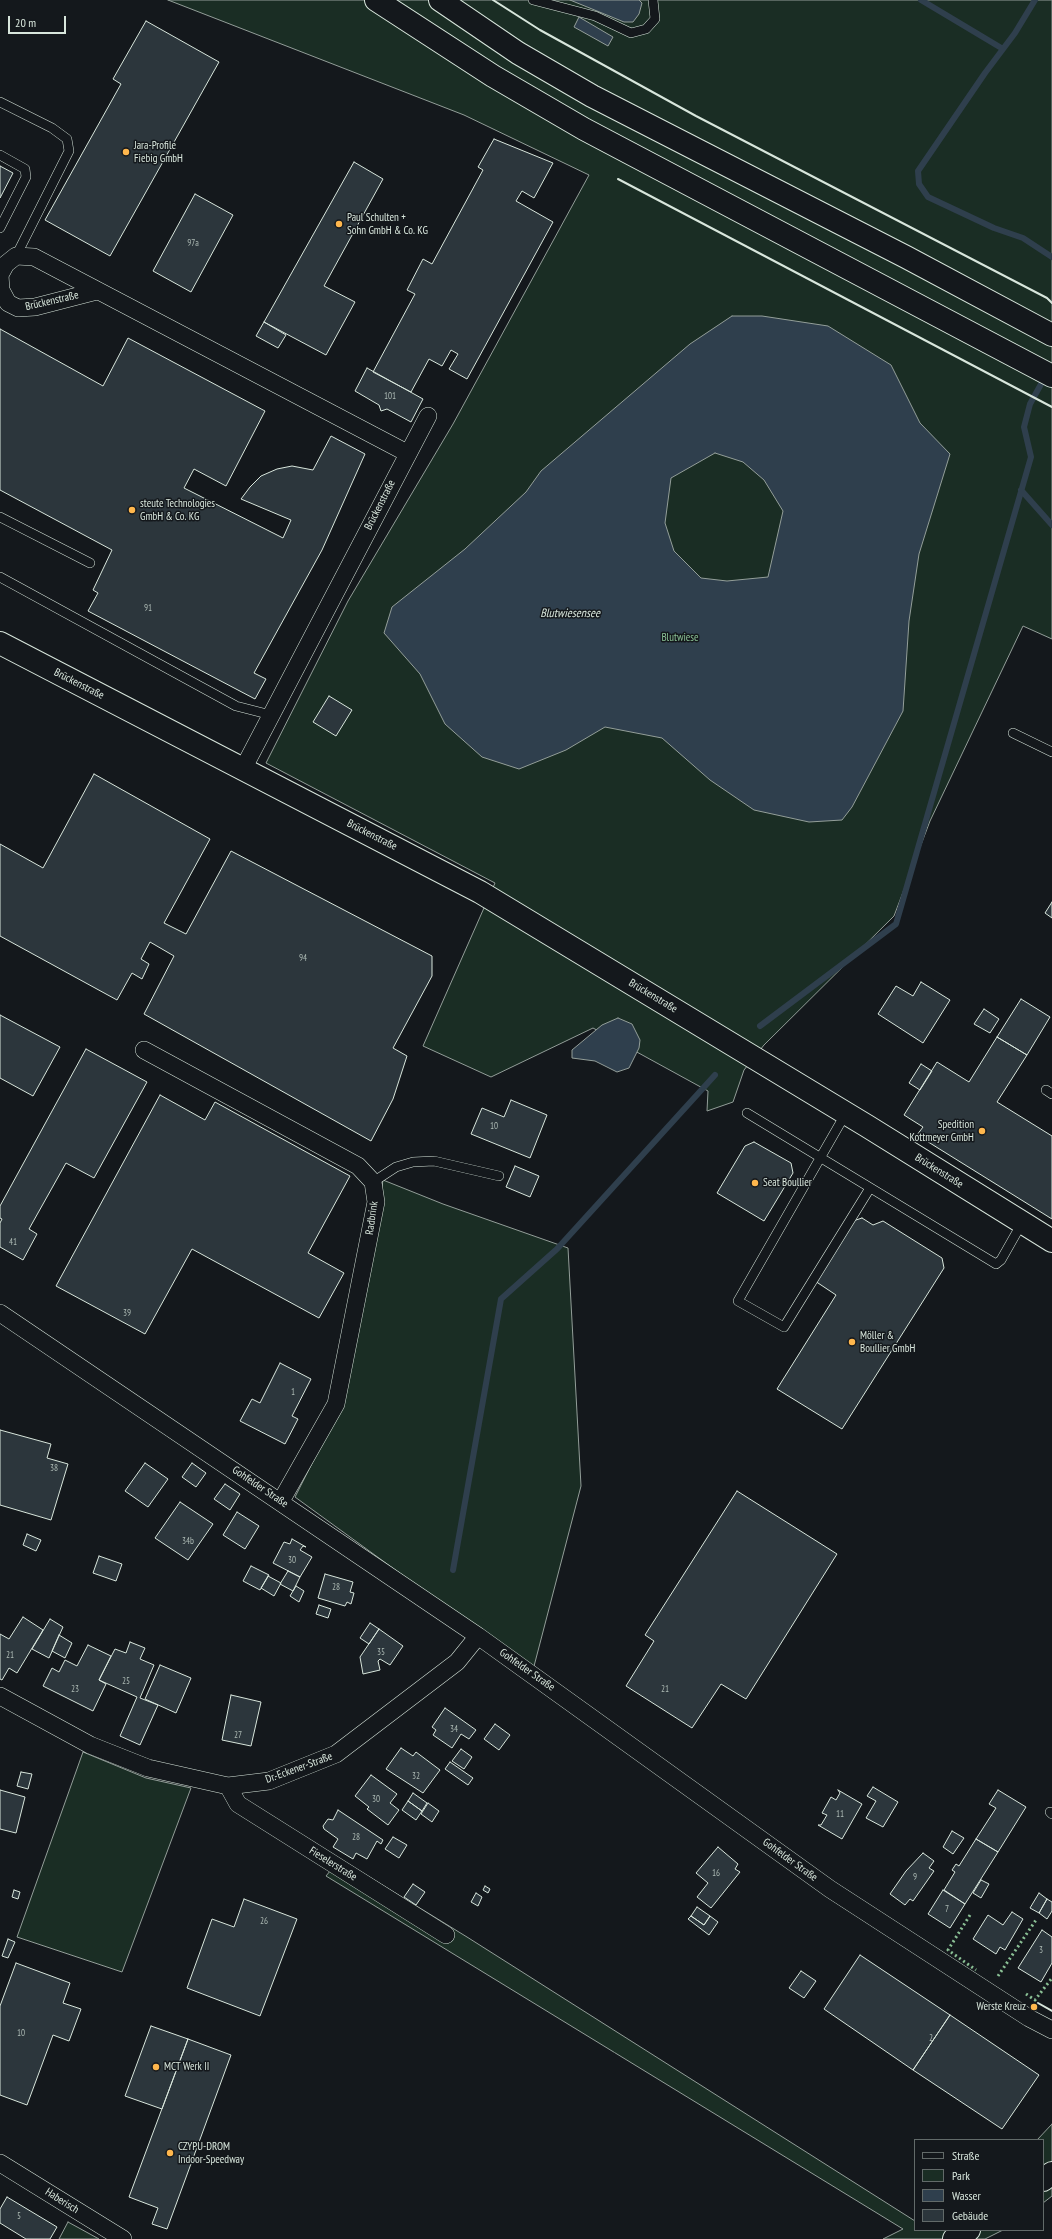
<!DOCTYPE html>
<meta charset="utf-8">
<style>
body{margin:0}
#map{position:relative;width:1052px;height:2239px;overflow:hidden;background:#14181c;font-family:"PT Sans Narrow",sans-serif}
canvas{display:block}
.legend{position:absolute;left:914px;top:2139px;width:130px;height:92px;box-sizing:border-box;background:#14181c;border:1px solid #626a69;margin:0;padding:5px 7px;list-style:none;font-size:12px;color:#d8e6dc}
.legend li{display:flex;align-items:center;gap:8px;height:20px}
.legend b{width:20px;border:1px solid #626a69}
.scale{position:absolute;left:8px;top:16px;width:58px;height:18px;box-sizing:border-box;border:2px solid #d8e6dc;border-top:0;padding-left:5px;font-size:12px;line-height:14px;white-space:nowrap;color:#d8e6dc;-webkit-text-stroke:3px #14181c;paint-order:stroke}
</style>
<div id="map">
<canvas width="1052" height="2239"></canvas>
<ul class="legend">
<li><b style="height:5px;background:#14181c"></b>Straße</li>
<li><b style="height:11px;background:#1a2d24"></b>Park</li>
<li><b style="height:11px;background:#2f3f4d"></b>Wasser</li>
<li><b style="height:11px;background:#2c363c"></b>Gebäude</li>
</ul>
<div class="scale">20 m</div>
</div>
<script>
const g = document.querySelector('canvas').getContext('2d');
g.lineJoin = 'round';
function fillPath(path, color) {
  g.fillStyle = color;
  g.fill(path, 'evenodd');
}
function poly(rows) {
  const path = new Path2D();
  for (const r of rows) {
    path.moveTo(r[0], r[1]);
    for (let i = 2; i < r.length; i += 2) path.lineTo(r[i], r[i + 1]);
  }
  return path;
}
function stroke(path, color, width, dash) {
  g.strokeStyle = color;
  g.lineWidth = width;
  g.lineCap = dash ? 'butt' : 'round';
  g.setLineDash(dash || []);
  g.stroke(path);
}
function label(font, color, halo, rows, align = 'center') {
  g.font = font + ' "PT Sans Narrow",sans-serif';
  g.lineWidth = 3;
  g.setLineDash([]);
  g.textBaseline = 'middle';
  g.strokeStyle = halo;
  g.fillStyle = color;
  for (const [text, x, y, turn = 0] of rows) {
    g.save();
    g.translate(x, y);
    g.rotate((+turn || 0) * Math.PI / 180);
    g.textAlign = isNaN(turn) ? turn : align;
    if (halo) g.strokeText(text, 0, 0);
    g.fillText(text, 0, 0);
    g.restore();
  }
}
const green = poly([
 [168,0,1052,0,1052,639,1023,626,930,821,894,916,764,1045,744,1070,733,1102,707,1111,708,1091,593,1028,491,1077,423,1046,495,883,266,763,348,601,453,424,589,175,464,115,168,0],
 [383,1180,443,1204,568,1248,581,1486,533,1670,295,1497,342,1404,355,1346,383,1180],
 [83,1752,146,1778,191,1788,122,1972,17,1937,83,1752],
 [340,1859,467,1937,915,2221,915,2230,1003,2230,985,2239,883,2239,903,2229,326,1876,340,1859],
 [1052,2124,1052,2196,1043,2203,1043,2140,1037,2140,1052,2124],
 [68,2222,99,2239,59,2239,68,2222]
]);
fillPath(green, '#1a2d24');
stroke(green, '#939e99', 1);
const water = poly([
 [570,0,639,0,642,3,639,14,633,22,624,22,570,0],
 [579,17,613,37,608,46,574,27,579,17],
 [732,316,762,316,828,326,891,365,920,423,950,454,919,554,909,621,903,711,852,807,842,820,809,822,754,810,710,780,662,738,605,727,566,750,519,769,482,757,445,724,420,674,384,633,392,607,465,549,526,492,541,471,690,344,732,316],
 [715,453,743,462,764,480,783,511,768,577,727,581,701,578,674,551,665,523,671,478,715,453],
 [618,1018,632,1024,640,1040,639,1048,629,1068,617,1072,595,1061,572,1058,572,1050,602,1025,618,1018]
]);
fillPath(water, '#2f3f4d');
stroke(water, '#939e99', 1);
stroke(poly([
 [921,0,1003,49],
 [1035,0,1015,33,985,73,918,171,919,184,928,197,994,228,1023,238,1052,257],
 [1021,490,1052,525],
 [760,1026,896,924,1031,457,1024,427,1030,404,1045,377],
 [453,1570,501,1299,557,1249,715,1075]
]), '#2f3f4d', 6);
const building = poly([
 [146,21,219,62,110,256,45,220,121,84,113,79,146,21],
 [494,139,553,163,534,198,522,191,516,201,553,222,467,379,449,369,458,354,451,350,442,366,429,359,411,392,373,372,415,294,407,290,423,259,432,264,483,170,478,167,494,139],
 [354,162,383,179,324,286,355,302,326,355,264,322,354,162],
 [0,166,13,173,0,198,0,166],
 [195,194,233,215,191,292,153,271,195,194],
 [264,322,286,335,278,348,256,336,264,322],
 [0,329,103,386,128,338,265,411,226,486,194,469,184,488,283,538,291,520,241,499,250,487,261,476,277,469,292,466,313,470,331,436,365,454,322,550,254,673,266,679,255,699,88,611,98,593,93,590,112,550,0,490,0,329],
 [367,368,423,399,411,422,387,409,381,411,379,405,355,391,367,368],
 [329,696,352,710,336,736,313,722,329,696],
 [94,774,210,839,164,923,186,934,231,851,432,956,432,976,393,1048,407,1056,393,1099,371,1141,144,1014,174,956,150,942,141,959,149,964,142,979,132,973,117,1000,0,936,0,844,43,868,94,774],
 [1052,902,1052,918,1045,913,1052,902],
 [921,982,950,1000,923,1043,878,1014,896,986,913,996,921,982],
 [1021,999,1050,1017,1027,1055,997,1037,1021,999],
 [984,1009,999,1019,990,1033,974,1024,984,1009],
 [0,1015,60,1047,33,1096,0,1078,0,1015],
 [997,1037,1027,1055,997,1102,1052,1136,1052,1219,917,1135,923,1127,904,1115,937,1062,969,1082,997,1037],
 [86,1049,147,1082,94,1178,66,1163,29,1229,37,1234,23,1260,0,1247,0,1223,2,1219,0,1218,0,1206,86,1049],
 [921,1064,932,1071,920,1090,909,1083,921,1064],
 [160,1095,205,1120,215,1102,350,1176,308,1253,344,1273,319,1318,192,1249,145,1334,56,1286,160,1095],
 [511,1100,547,1115,530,1158,471,1134,482,1108,504,1117,511,1100],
 [754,1142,791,1163,793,1173,764,1221,717,1193,745,1146,754,1142],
 [515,1166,539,1176,530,1197,506,1187,515,1166],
 [862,1218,873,1225,883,1221,942,1258,944,1268,842,1429,777,1389,836,1295,815,1281,853,1221,862,1218],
 [280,1363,311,1379,292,1416,298,1419,285,1444,240,1421,252,1399,260,1403,280,1363],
 [0,1430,51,1444,47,1458,68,1464,51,1520,0,1505,0,1430],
 [145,1463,168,1479,148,1507,125,1491,145,1463],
 [192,1463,206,1473,196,1487,182,1477,192,1463],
 [225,1484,240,1494,230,1510,214,1499,225,1484],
 [737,1491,837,1554,746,1699,721,1684,692,1728,626,1686,654,1641,645,1635,737,1491],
 [180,1502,213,1524,188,1560,155,1538,180,1502],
 [237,1512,259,1526,245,1549,223,1535,237,1512],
 [27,1534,41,1540,36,1551,23,1545,27,1534],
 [292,1539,306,1547,303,1546,300,1550,312,1557,300,1577,273,1563,284,1542,290,1544,292,1539],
 [99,1556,122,1564,116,1581,93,1573,99,1556],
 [251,1566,269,1575,260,1590,243,1581,251,1566],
 [288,1571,300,1577,293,1591,280,1584,288,1571],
 [325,1574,353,1582,350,1592,354,1593,351,1604,347,1602,345,1606,318,1598,325,1574],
 [268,1576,281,1583,274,1596,261,1588,268,1576],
 [296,1586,304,1591,299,1602,290,1596,296,1586],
 [319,1605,331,1609,328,1618,316,1614,319,1605],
 [23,1617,43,1630,17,1673,9,1668,2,1680,0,1679,0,1634,9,1639,23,1617],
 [50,1619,63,1627,49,1658,32,1649,50,1619],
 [370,1623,379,1629,369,1644,360,1638,370,1623],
 [379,1629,403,1646,390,1665,380,1659,378,1661,380,1670,363,1674,360,1657,379,1629],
 [59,1635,72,1643,65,1658,52,1651,59,1635],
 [130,1642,145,1648,140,1659,154,1665,140,1698,158,1705,140,1745,120,1736,137,1697,99,1680,115,1649,126,1653,130,1642],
 [88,1645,111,1656,99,1680,106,1684,93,1711,43,1686,52,1668,59,1672,65,1660,77,1666,88,1645],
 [160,1665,191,1678,176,1713,145,1699,160,1665],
 [231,1695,261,1702,251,1746,222,1740,231,1695],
 [445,1708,476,1730,469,1739,461,1734,452,1748,433,1735,436,1730,432,1727,445,1708],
 [495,1724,510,1735,499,1750,484,1739,495,1724],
 [401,1748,413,1756,416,1752,440,1770,423,1793,386,1769,401,1748],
 [461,1749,472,1757,464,1769,452,1761,461,1749],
 [450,1762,473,1778,468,1785,445,1769,450,1762],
 [21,1772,32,1774,28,1789,17,1786,21,1772],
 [371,1775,397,1794,390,1803,399,1810,388,1825,367,1809,369,1807,355,1796,371,1775],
 [873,1787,898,1802,883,1827,866,1818,876,1801,867,1796,873,1787],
 [0,1790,25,1797,16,1833,0,1829,0,1790],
 [838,1790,862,1804,842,1839,818,1825,821,1825,827,1815,822,1813,831,1797,836,1800,840,1793,838,1790],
 [998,1790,1026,1807,998,1852,976,1839,996,1808,989,1804,998,1790],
 [413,1793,427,1803,422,1811,408,1801,413,1793],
 [408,1801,422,1811,416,1820,402,1810,408,1801],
 [428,1803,439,1811,432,1822,421,1814,428,1803],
 [338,1810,383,1840,381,1844,377,1841,367,1859,356,1853,353,1859,333,1847,338,1839,324,1829,323,1826,328,1819,333,1820,338,1810],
 [952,1831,964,1838,953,1854,943,1847,952,1831],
 [393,1837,407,1845,399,1858,385,1849,393,1837],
 [976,1839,998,1852,965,1904,944,1890,955,1872,952,1870,956,1864,959,1866,976,1839],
 [718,1847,738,1864,735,1869,740,1872,711,1908,697,1897,708,1883,696,1873,718,1847],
 [923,1853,934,1861,929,1868,934,1871,913,1901,910,1899,905,1905,890,1894,906,1871,923,1853],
 [981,1880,989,1884,981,1898,973,1893,981,1880],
 [413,1884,425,1892,416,1905,404,1897,413,1884],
 [485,1886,490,1889,488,1893,483,1890,485,1886],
 [14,1890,20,1892,18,1899,12,1897,14,1890],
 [943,1890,965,1904,950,1928,928,1914,943,1890],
 [476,1893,482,1897,478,1906,471,1902,476,1893],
 [1039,1893,1047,1899,1039,1913,1030,1908,1039,1893],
 [244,1899,297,1919,260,2016,187,1988,212,1919,234,1927,244,1899],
 [1047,1899,1052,1902,1052,1911,1047,1919,1039,1913,1047,1899],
 [697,1907,710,1916,704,1925,691,1916,697,1907],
 [1012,1912,1023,1919,1005,1950,1000,1947,996,1954,973,1939,988,1915,1003,1925,1012,1912],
 [691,1916,704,1925,710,1916,718,1922,709,1935,688,1919,691,1916],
 [1042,1930,1052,1937,1052,1963,1041,1982,1018,1968,1042,1930],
 [8,1939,15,1942,8,1958,2,1956,8,1939],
 [860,1955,950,2015,913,2070,824,2009,860,1955],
 [16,1963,70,1983,63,2003,81,2009,69,2041,53,2035,27,2105,0,2095,0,2006,16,1963],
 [801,1971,816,1981,804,1998,789,1988,801,1971],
 [950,2015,1039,2075,1002,2129,913,2070,950,2015],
 [151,2026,188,2039,162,2109,125,2096,151,2026],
 [188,2039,231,2055,167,2229,152,2224,158,2208,129,2197,188,2039],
 [7,2197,57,2227,50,2239,26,2239,0,2223,0,2209,7,2197]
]);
fillPath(building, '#2c363c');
stroke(building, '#d8e6dc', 1);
const service = poly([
 [533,0,595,16,631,33,646,29,655,19,653,0],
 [0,102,52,128,67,139,69,151,16,256],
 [0,155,25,169,26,177,0,228],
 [0,517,90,563],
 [0,577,236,706,271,715],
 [1013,733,1052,752],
 [1046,1090,1052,1094],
 [747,1113,996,1264,1001,1260,1022,1223],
 [846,1113,738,1301,784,1327,870,1188],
 [373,1182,396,1167,413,1162,434,1161,499,1176],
 [1050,1812,1052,1814]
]);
const minor = poly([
 [97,291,35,307,18,308,8,303,1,290,0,275,6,264,16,256,34,257,407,453],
 [243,769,428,416],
 [144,1050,358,1166,373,1182,376,1202,336,1404,281,1501],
 [0,1313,478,1636,830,1889,1029,2018,1052,2030],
 [0,1696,90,1745,148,1768,228,1786,269,1781,336,1754,457,1662,478,1636],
 [228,1786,238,1804,446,1935],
 [0,2163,123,2239]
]);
const secondary = poly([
 [0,643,480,892,867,1126,1052,1241],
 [1043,2180,1052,2173],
 [954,2239,969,2230]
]);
const motorway = poly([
 [376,0,493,76,584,129,1052,376],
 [440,0,518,53,592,96,906,257,1052,335]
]);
stroke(service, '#d8e6dc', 10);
stroke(minor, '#d8e6dc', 18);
stroke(secondary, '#d8e6dc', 24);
stroke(motorway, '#d8e6dc', 24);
stroke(service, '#14181c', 9);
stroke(minor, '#14181c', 17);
stroke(secondary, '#14181c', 22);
stroke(motorway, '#14181c', 22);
stroke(poly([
 [970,1915,948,1950,976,1970],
 [998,1976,1036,1920],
 [1026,1994,1035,2000,1052,1978]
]), '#8ac095', 3, [2, 3]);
stroke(poly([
 [493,0,540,30,696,116,1047,298,1052,303],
 [618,179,1052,407],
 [1038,2003,1052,2011]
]), '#d8e6dc', 2);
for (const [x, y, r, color] of [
 [126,152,4,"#ffb74d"],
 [339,224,4,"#ffb74d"],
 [132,510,4,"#ffb74d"],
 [982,1131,4,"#ffb74d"],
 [755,1183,4,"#ffb74d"],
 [852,1342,4,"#ffb74d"],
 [1034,2007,4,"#ffb74d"],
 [156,2067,4,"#ffb74d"],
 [170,2153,4,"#ffb74d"]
]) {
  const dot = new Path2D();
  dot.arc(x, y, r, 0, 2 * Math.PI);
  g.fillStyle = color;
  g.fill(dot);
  stroke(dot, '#14181c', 1.5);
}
label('9px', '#adbab4', null, [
 ["97a",193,243],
 ["101",390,396],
 ["91",148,608],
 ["94",303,958],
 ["10",494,1126],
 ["41",13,1242],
 ["39",127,1313],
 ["1",293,1392],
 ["38",54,1468],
 ["34b",188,1541],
 ["30",292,1560],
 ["28",336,1587],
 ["35",381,1652],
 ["21",10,1655],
 ["25",126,1681],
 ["23",75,1689],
 ["21",665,1689],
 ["34",454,1729],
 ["27",238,1735],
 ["32",416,1776],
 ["30",376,1799],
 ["11",840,1814],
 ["28",356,1837],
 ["16",716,1873],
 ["9",915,1877],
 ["7",947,1909],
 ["26",264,1921],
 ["3",1041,1950],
 ["10",21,2033],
 ["2",931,2038],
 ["5",19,2216]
]);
label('11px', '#d8e6dc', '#14181c', [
 ["Jara-Profile",134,146],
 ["Fiebig GmbH",134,159],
 ["Paul Schulten +",347,218],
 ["Sohn GmbH & Co. KG",347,231],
 ["steute Technologies",140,504],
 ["GmbH & Co. KG",140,517],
 ["Spedition",974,1125,"right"],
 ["Kottmeyer GmbH",974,1138,"right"],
 ["Seat Boullier",763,1183],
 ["Möller &",860,1336],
 ["Boullier GmbH",860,1349],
 ["Werste Kreuz",1026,2007,"right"],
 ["MCT Werk II",164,2067],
 ["CZYPU-DROM",178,2147],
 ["Indoor-Speedway",178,2160]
], 'left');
label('11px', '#d8e6dc', '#14181c', [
 ["Brückenstraße",52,301,-13],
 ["Brückenstraße",380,505,-63],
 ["Brückenstraße",79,684,27],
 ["Brückenstraße",372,835,27],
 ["Brückenstraße",653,996,31],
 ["Brückenstraße",939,1171,32],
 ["Radbrink",372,1218,-82],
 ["Gohfelder Straße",260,1487,34],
 ["Gohfelder Straße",527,1670,35],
 ["Dr.-Eckener-Straße",299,1768,-20],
 ["Gohfelder Straße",790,1860,36],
 ["Fieselerstraße",333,1864,32],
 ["Haberisch",62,2201,32]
]);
label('11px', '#8ac095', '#14181c', [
 ["Blutwiese",680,638]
]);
label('italic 12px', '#d8e6dc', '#14181c', [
 ["Blutwiesensee",570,614]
]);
</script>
